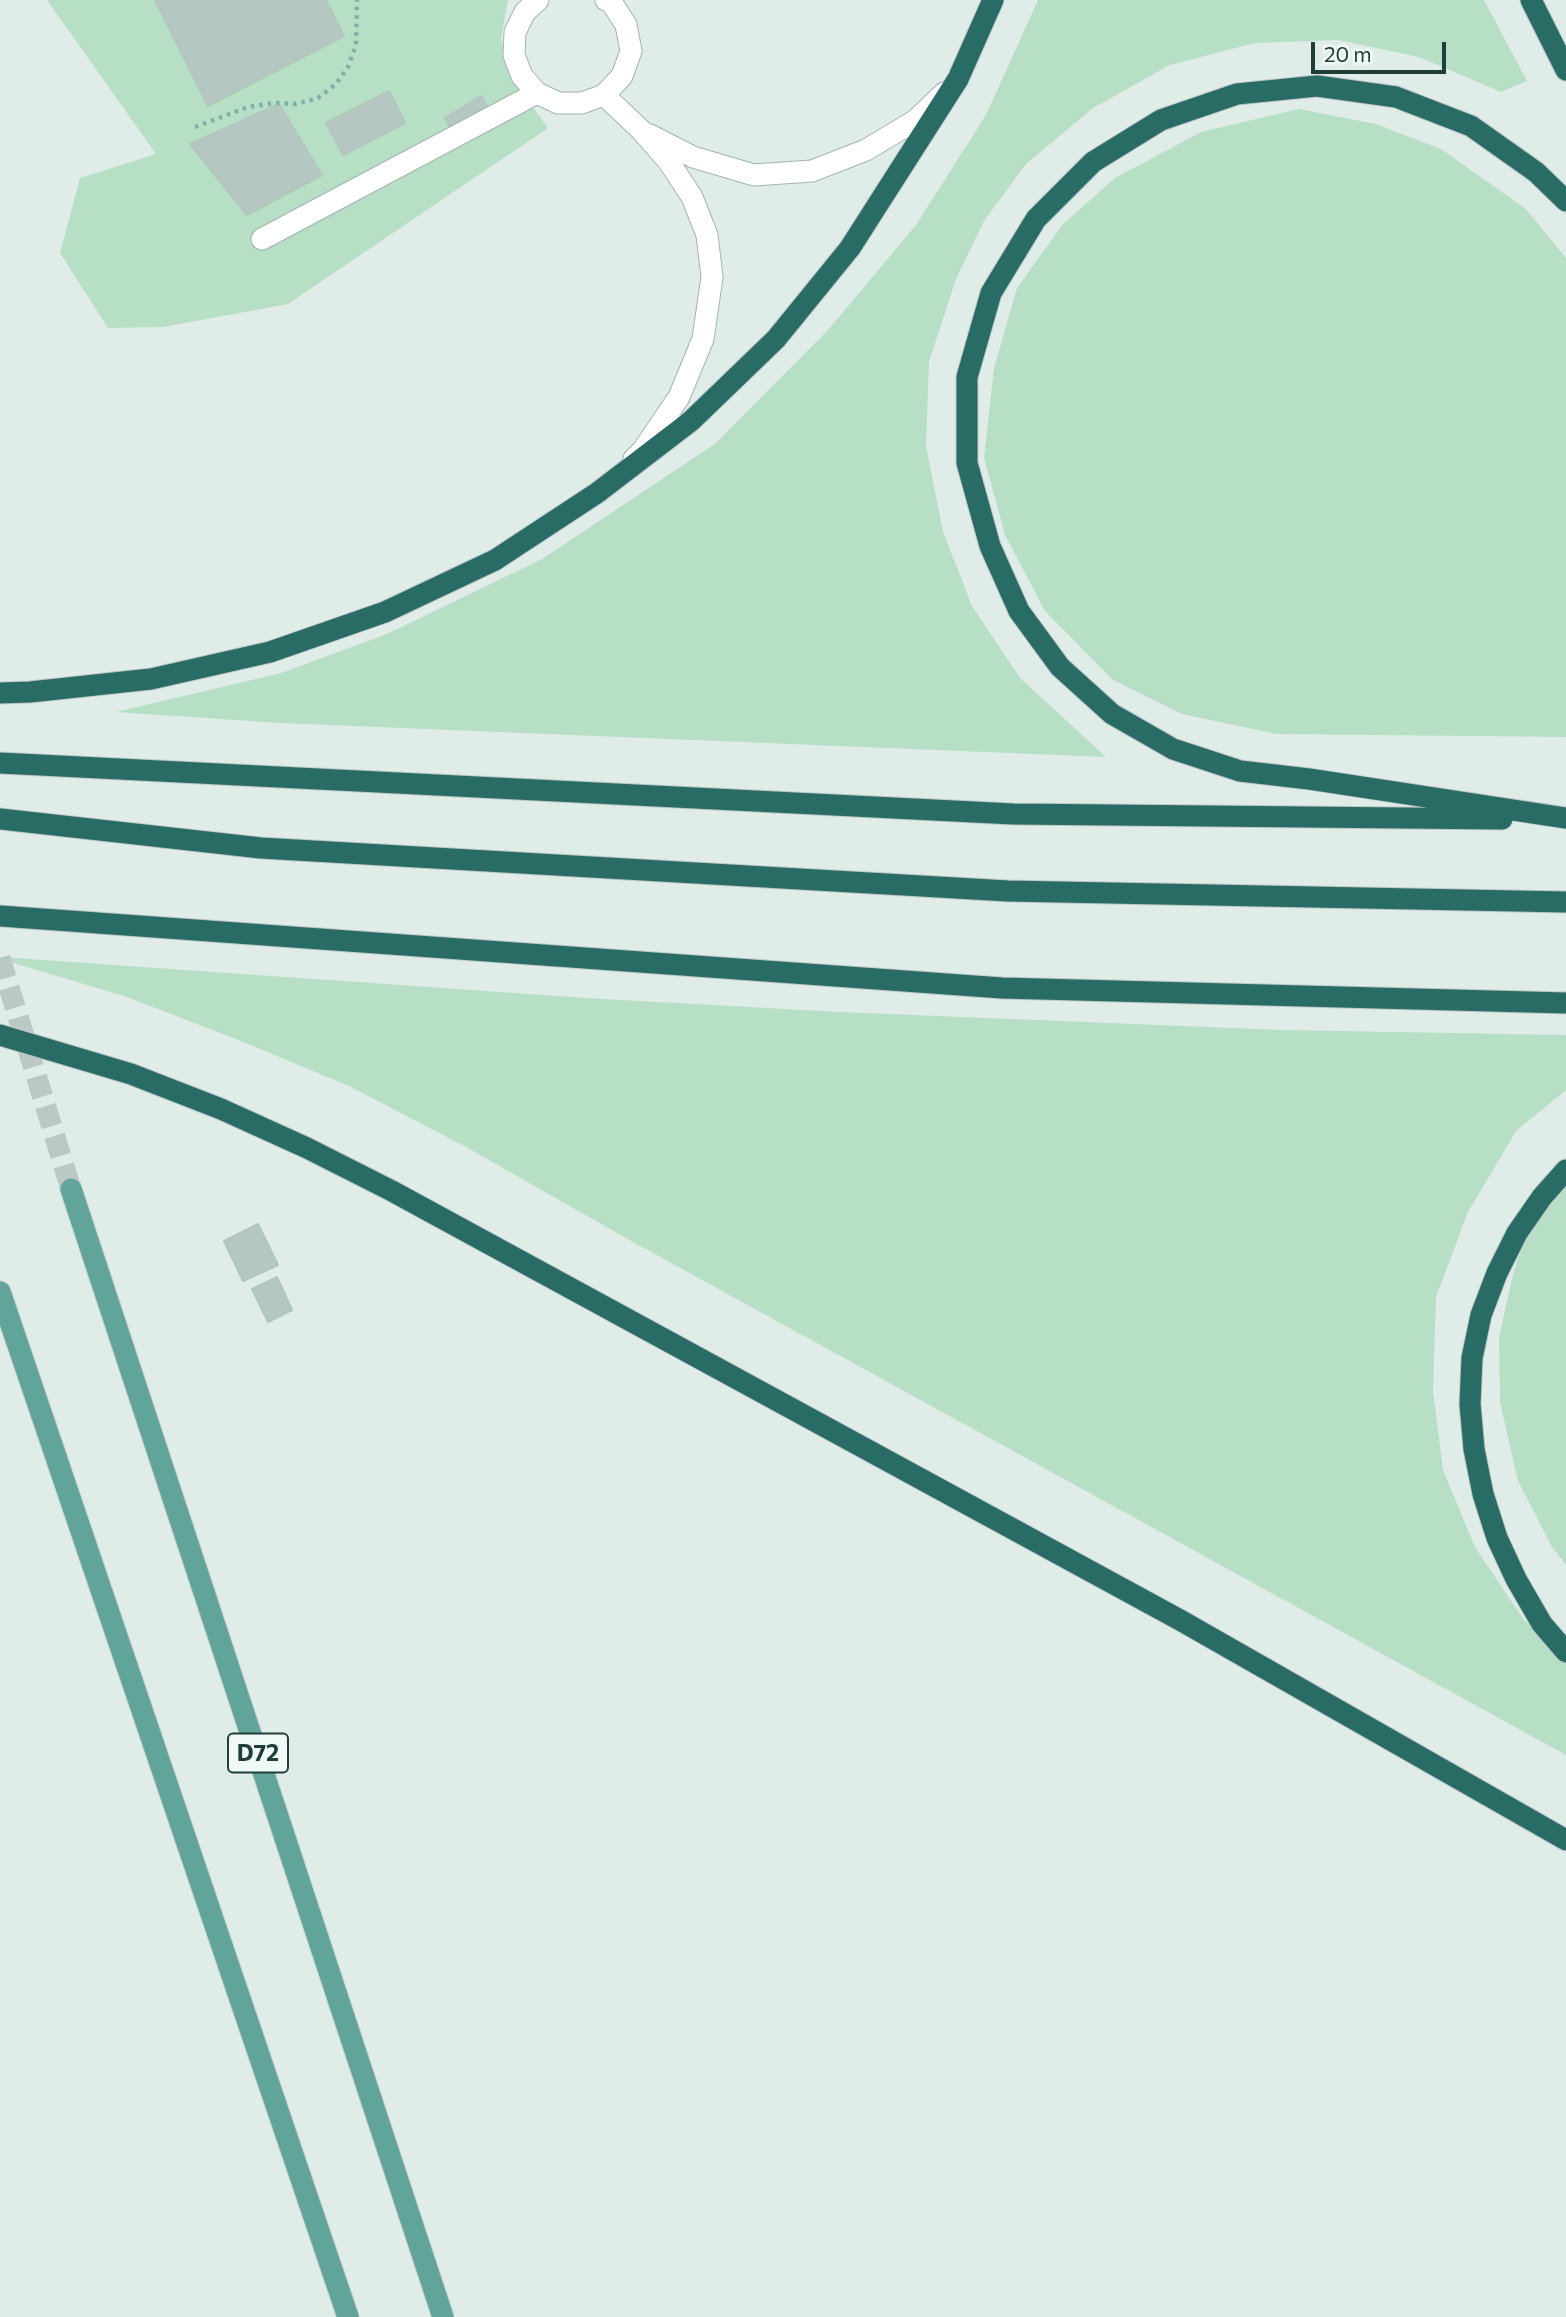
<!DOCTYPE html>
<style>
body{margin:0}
#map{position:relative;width:1566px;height:2317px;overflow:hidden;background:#e0ece8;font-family:Commissioner,sans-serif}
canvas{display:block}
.scale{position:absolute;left:1311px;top:42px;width:135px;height:32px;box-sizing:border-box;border:4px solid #203e39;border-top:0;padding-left:9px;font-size:21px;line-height:24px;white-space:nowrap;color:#203e39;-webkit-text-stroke:5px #f1f9f6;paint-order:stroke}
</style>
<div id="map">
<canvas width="1566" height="2317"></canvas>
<div class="scale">20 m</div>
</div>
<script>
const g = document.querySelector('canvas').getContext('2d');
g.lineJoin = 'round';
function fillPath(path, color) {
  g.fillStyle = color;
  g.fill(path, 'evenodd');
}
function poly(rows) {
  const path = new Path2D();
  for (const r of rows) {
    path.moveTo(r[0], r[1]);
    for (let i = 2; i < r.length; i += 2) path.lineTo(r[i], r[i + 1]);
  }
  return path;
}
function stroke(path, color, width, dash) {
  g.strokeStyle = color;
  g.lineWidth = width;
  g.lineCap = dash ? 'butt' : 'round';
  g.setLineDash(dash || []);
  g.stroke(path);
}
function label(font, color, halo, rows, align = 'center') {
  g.font = font + ' Commissioner,sans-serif';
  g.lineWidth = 5;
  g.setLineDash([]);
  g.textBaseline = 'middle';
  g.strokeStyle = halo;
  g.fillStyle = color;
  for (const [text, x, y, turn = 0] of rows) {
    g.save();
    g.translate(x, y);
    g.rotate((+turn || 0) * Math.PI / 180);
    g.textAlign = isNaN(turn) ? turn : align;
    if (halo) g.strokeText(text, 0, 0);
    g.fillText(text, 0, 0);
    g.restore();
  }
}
fillPath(poly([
 [47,0,508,0,501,38,511,77,548,128,288,304,163,327,108,328,60,253,80,178,156,154],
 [1038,0,1484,0,1527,81,1501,92,1419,57,1338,40,1255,43,1170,65,1093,108,1026,164,984,221,956,279,929,362,926,446,943,532,972,606,1020,678,1106,757,280,723,116,712,281,673,387,634,542,559,716,443,828,330,916,225,986,115],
 [1299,109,1376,124,1441,149,1526,209,1566,258,1566,737,1276,734,1182,714,1113,680,1045,611,1005,535,984,458,994,368,1017,288,1063,224,1115,178,1201,132],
 [0,957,586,998,840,1012,1282,1030,1566,1035,1566,1090,1516,1131,1468,1212,1436,1297,1433,1391,1443,1470,1475,1547,1524,1620,1566,1660,1566,1755,633,1242,466,1147,349,1086,236,1039,124,996,0,959],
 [1566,1177,1566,1565,1552,1547,1518,1481,1500,1402,1499,1338,1512,1278,1531,1217]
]), '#b7dfc6');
const building = poly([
 [155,0,326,0,344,36,208,106,155,0],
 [389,91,405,123,343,155,326,123,389,91],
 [481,96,488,108,452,131,445,118,481,96],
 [279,104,322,175,247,215,190,144,279,104],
 [258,1224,278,1265,243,1281,224,1241,258,1224],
 [277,1277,292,1310,268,1322,252,1289,277,1277]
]);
fillPath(building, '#b5c7c1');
stroke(building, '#b2c6c0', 2);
stroke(poly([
 [0,958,71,1189]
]), '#bac9c5', 21, [21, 10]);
const service = poly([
 [538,0,525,12,515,32,514,55,522,76,537,93,558,103,582,103,604,95,622,76,631,51,626,25,612,3,606,0],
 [604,95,642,131,669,162,692,197,707,235,712,277,703,339,679,397,643,450,634,459],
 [650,135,693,157,754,175,812,171,866,150,916,120,944,93],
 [262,239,537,93]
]);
const primary = poly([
 [71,1189,443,2317],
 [0,1292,348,2317]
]);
const motorway = poly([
 [1531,0,1566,70],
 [1566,201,1536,172,1471,126,1396,97,1317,86,1237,94,1161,120,1093,162,1036,219,991,293,967,377,967,463,990,546,1019,611,1060,667,1112,714,1173,749,1240,771,1309,779,1566,818],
 [0,693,30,692,151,679,270,652,385,612,495,560,597,493,691,421,776,339,850,248,958,79,993,0],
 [0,763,1013,814,1502,819],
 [0,819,261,848,1008,891,1566,902],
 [0,916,1002,988,1566,1003],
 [0,1035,131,1074,221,1109,307,1148,392,1191,1180,1620,1566,1840],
 [1566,1170,1542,1197,1517,1233,1497,1273,1481,1315,1472,1358,1470,1404,1474,1449,1483,1494,1497,1538,1516,1579,1542,1624,1566,1652]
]);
stroke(service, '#a3b4b0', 23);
stroke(primary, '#c1c9c8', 23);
stroke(motorway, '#c1c9c8', 23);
stroke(poly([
 [195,127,248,107,275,103,296,104,318,98,336,84,348,67,356,45,357,0]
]), '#7eb2a7', 4.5, [3.5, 5]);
stroke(service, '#fff', 21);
stroke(primary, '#61a59a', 21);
stroke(motorway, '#296c65', 21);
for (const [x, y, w] of [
 [258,1753,60]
]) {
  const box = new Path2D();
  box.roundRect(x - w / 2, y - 19.5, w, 39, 5);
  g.fillStyle = '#f1f9f6';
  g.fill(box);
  stroke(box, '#203e39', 2);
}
label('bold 23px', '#203e39', null, [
 ["D72",258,1753]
]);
</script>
